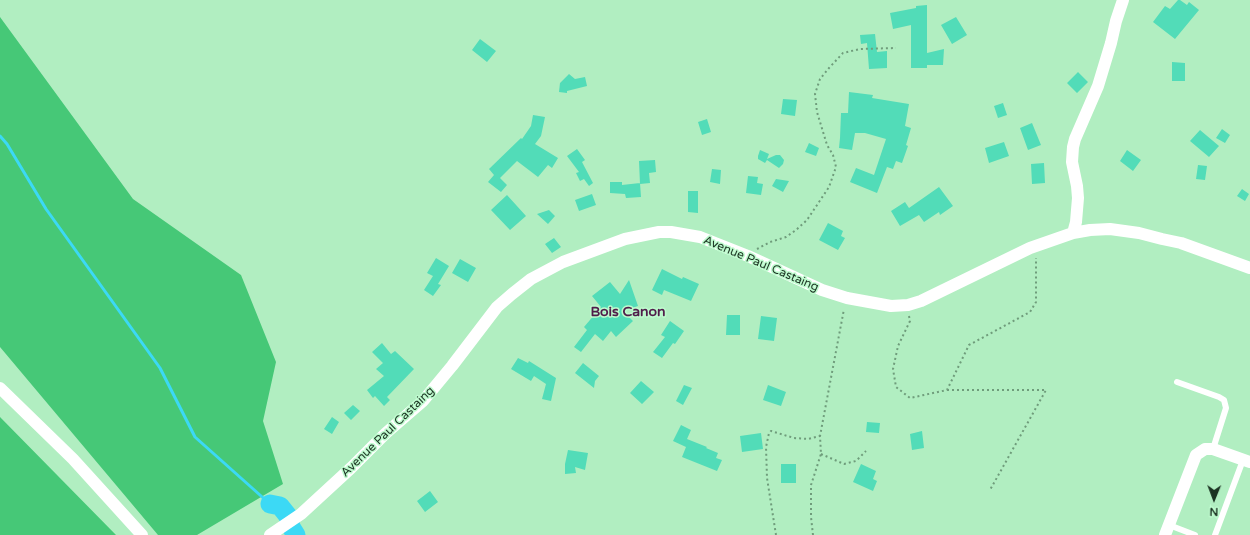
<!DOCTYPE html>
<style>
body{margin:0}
#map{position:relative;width:1250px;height:535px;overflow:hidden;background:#b1eec1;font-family:"Varela Round",sans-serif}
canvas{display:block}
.north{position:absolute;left:1194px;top:479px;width:40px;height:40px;-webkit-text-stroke:3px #befbce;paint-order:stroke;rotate:181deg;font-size:11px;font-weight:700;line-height:16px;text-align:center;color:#1b3322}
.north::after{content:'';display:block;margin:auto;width:14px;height:18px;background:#1b3322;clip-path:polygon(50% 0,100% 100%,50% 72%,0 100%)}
</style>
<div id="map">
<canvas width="1250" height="535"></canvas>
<div class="north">N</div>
</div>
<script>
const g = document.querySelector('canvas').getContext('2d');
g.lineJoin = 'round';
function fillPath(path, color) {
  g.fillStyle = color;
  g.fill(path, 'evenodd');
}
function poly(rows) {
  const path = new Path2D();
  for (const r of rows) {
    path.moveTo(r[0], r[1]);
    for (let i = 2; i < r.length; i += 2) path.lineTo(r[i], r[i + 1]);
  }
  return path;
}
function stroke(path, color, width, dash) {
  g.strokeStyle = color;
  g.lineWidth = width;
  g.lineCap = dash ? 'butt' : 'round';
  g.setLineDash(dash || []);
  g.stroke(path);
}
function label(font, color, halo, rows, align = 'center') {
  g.font = font + ' "Varela Round",sans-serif';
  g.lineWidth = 3;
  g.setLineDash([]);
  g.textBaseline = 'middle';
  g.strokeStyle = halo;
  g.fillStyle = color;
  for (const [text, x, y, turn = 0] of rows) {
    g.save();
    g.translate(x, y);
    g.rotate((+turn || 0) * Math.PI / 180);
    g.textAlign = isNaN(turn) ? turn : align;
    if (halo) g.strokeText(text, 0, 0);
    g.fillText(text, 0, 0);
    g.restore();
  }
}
fillPath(poly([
 [0,17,133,199,241,275,276,362,263,421,283,484,197,535,158,535,0,347],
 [0,417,116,535,0,535]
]), '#46c877');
stroke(poly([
 [0,136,7,144,46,209,160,368,195,437,270,504]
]), '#3cd9f5', 3);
stroke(poly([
 [270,504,280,506,288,516,291,527,296,535]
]), '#3cd9f5', 19);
fillPath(poly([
 [1178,0,1180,0,1187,5,1189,2,1199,10,1175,39,1153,22,1165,6,1170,9],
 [927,5,927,53,944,49,943,65,927,65,927,68,911,68,911,25,893,29,890,13,916,8,916,6],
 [956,17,967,35,952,44,941,25],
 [875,34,877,52,887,51,887,68,869,69,867,43,861,44,860,35],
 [480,39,496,51,487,62,472,50],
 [1172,62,1185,63,1185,81,1172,81],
 [1078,72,1088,82,1077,93,1067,83],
 [569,74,575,79,585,77,587,86,567,91,567,93,559,92,560,83],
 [849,92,873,95,872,98,909,104,905,126,911,128,906,145,908,146,902,163,896,161,893,169,887,167,877,193,850,182,856,168,874,175,886,139,865,133,855,133,852,150,839,148,840,138,841,113,848,113],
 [783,99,797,100,795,116,781,114],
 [1003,103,1007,115,998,118,994,106],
 [533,115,545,117,541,136,535,144,558,158,552,168,548,165,538,177,517,161,500,178,507,185,501,192,488,182,494,175,489,169,521,138,522,139,531,126],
 [707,119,711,132,702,135,698,122],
 [1032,123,1041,145,1028,150,1020,128],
 [1222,129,1230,135,1225,143,1216,138],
 [1200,130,1219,146,1209,157,1190,141],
 [1004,142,1009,156,989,163,985,148],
 [809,143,819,148,816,156,805,152],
 [577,149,585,160,582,162,593,183,589,186,584,179,580,181,576,173,579,172,567,156],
 [760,150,769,154,767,159,776,155,780,155,784,160,783,164,779,168,767,160,765,163,758,159,758,156],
 [1127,150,1141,160,1133,171,1120,161],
 [655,160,656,172,649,173,650,183,640,184,639,161],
 [1044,163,1045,183,1032,184,1031,164],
 [1198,165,1207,166,1205,180,1196,179],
 [712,169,721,170,720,184,710,182],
 [748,176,758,177,757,183,763,184,761,195,746,193],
 [776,179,789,181,783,192,772,186],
 [610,182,622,182,622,185,640,183,641,197,626,198,625,194,610,193],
 [939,187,953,206,940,215,939,212,924,222,919,215,900,226,891,211,905,202,909,208],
 [1242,189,1249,194,1245,201,1237,196],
 [688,191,698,191,698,213,688,212],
 [592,194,596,205,579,211,575,200],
 [507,195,526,216,510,230,491,210],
 [549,210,555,216,548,224,537,214],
 [828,223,843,231,841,236,845,238,838,250,819,240],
 [554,238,561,247,552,253,545,244],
 [436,258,449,266,438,284,441,285,433,296,424,290,433,276,427,273],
 [460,259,476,268,468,282,452,273],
 [662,269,682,279,683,277,699,284,691,301,664,290,662,295,652,290],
 [629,280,638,306,623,311,633,321,616,337,611,331,603,341,595,334,581,352,574,347,587,330,584,327,601,307,592,296,610,282,620,294],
 [727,315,740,315,740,335,726,335],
 [761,316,777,318,774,341,758,339],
 [670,321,684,331,675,344,673,343,662,358,653,352,665,337,661,335],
 [382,343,391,354,395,351,414,369,387,397,390,400,384,406,375,396,373,398,367,390,384,376,376,369,383,363,372,352],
 [518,358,528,363,529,361,556,378,551,401,542,399,546,384,534,376,531,381,511,369],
 [583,363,599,376,595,381,594,388,575,373],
 [641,381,654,392,642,404,630,393],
 [684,385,692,388,683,405,676,401],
 [768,385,786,392,781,406,763,400],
 [353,405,360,411,351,420,344,413],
 [332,417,339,422,332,434,324,429],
 [867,422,880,423,879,433,866,432],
 [681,425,691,430,687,439,707,447,706,448,718,453,716,458,722,460,717,471,682,457,686,447,673,441],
 [922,431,924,448,912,450,910,434],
 [761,433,763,449,742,452,740,436],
 [568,450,588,453,585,470,575,467,576,473,565,474,565,464],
 [781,464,796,464,796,483,781,483],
 [861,464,876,471,873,479,877,481,873,491,853,482],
 [430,491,438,502,425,512,417,501]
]), '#52dcb8');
stroke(poly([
 [757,249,770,242,786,237,796,230,807,220,829,187,836,167,833,155,827,145,817,112,815,94,820,79,829,68,843,53,860,49,896,48],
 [909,316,910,321,898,346,893,369,896,387,910,398,947,390,969,345,1030,312,1036,302,1036,258],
 [947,390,1046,390,990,490],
 [821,454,844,464,856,461,866,451],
 [776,535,767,478,766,447,769,433,771,431,794,438,808,439,820,436],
 [813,535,811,517,811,485,821,454,820,436,844,309]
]), '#6f9c7b', 2, [2, 3]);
stroke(poly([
 [1177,382,1219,397,1224,400,1226,408,1213,449],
 [1169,525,1195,535],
 [1215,535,1243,460]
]), '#fff', 6);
stroke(poly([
 [1073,233,1076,222,1078,198,1077,186,1072,162,1073,147,1075,139,1098,86,1111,43,1116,21,1123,0],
 [0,388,73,459,142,535],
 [270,535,301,514,351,468,386,433,423,401,452,366,497,307,512,294,531,279,563,262,625,239,659,232,671,232,700,237,748,256,822,290,847,298,891,306,908,305,921,301,1030,248,1073,233,1090,230,1110,229,1139,233,1162,239,1181,243,1250,268],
 [1165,535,1196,455,1205,449,1213,449,1250,462]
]), '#fff', 12);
label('12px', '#1b3322', '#befbce', [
 ["Avenue Paul Castaing",761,264,23],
 ["Avenue Paul Castaing",388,432,-44]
]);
label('bold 14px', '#501c4a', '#befbce', [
 ["Bois Canon",628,312]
]);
</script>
